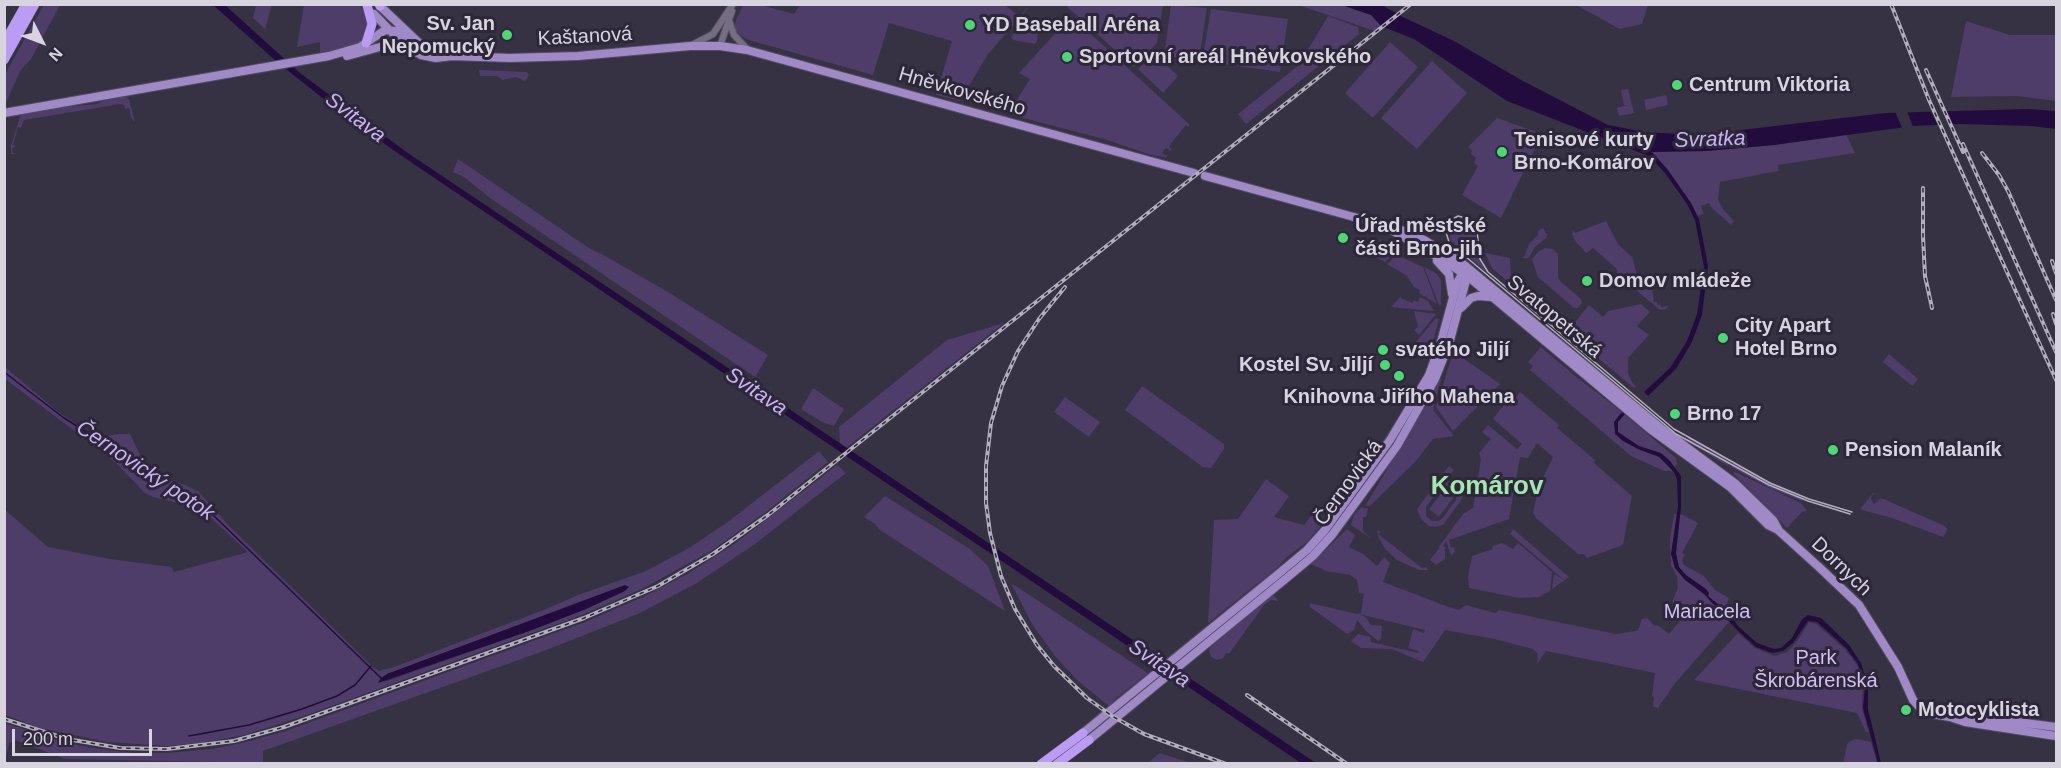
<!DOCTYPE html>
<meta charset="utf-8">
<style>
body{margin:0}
#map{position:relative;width:2061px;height:768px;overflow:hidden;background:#373144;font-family:Arial,sans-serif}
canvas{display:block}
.frame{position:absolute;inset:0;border:6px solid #d7d3df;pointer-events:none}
.north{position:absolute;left:12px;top:12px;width:60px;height:60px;-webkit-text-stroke:4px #2d2739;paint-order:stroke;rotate:132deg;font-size:16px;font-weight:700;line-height:24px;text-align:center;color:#d7d3df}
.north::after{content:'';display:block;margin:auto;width:21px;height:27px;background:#d7d3df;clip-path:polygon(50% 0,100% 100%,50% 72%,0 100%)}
.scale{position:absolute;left:12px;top:729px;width:140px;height:27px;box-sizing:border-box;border:3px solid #d7d3df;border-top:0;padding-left:8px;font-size:18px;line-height:21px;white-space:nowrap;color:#d7d3df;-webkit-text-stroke:4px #2d2739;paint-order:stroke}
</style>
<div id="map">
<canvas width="2061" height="768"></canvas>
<div class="frame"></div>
<div class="north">N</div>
<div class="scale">200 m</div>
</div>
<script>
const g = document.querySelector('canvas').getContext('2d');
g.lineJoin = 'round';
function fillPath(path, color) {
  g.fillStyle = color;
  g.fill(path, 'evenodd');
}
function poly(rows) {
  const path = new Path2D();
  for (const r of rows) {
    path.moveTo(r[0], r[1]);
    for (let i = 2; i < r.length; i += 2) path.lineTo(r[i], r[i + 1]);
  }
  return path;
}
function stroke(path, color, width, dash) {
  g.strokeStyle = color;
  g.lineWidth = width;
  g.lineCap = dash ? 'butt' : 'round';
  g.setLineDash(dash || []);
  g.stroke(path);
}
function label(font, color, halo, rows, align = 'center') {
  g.font = font + ' Arial,sans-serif';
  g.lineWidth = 6;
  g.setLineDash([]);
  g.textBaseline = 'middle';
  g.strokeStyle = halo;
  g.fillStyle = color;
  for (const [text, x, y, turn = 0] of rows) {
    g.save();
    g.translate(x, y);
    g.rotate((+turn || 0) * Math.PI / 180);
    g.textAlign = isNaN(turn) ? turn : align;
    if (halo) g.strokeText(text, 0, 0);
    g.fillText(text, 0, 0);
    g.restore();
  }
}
fillPath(poly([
 [44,5,60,5,31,59,20,71,5,105,5,74],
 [256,5,272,5,265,29,253,18],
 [304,5,360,5,369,20,364,40,359,44,320,53,320,42,297,47],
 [800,5,1005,5,1019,16,1031,5,988,54,960,101,936,95,952,41,889,23,873,75,749,40,741,36,736,30,734,25,743,5,761,5,794,14],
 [1065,5,1163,5,1157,43,1134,67],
 [1171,5,1207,8,1199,60,1164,56],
 [1298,5,1342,5,1371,15,1381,26,1375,31],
 [1576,5,1648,5,1642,24,1620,29],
 [1211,9,1288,19,1280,72,1202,61],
 [1071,16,1189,124,1189,127,1186,125,1172,142,1169,147,1172,149,1171,151,1166,148,1162,153,1167,156,1167,158,1148,154,1104,139,1008,114,1030,79,1019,73],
 [1328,16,1358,27,1359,34,1246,124,1238,114,1299,65],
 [1025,20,1027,20,1038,30,1037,41,1035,44,1013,40,1011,37],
 [1966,21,2010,35,2056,35,2056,101,2018,96,1951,97],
 [1390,42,1418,67,1373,118,1345,93],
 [1154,53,1178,76,1163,93,1138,69],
 [1432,61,1467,93,1417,149,1381,118],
 [479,70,527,72,529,75,525,81,516,77,503,80,497,76,480,76],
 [1628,89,1634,113,1619,116,1617,108,1627,105,1624,105,1621,90],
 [1666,95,1668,105,1646,110,1644,100],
 [126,96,129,100,135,122,131,118,129,108,125,109,124,105,120,104,24,120,21,128,18,127,13,145,16,146,12,149,13,153,16,154,11,154,11,146,21,114,64,107,97,104,110,98],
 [1497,118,1542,134,1501,218,1462,195,1478,166,1474,163,1476,158,1471,154,1472,150,1468,147],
 [1846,134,1855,153,1778,165,1778,171,1720,182,1718,200,1723,209,1734,221,1731,225,1711,207,1709,203,1701,206,1704,214,1697,216,1691,203,1651,152,1706,151,1774,145],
 [458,159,589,248,605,256,668,292,768,355,755,377,490,198,464,177,453,172],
 [1462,217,1469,221,1475,230,1478,258,1487,273,1451,241,1448,230,1449,224,1454,219],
 [1606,221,1618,244,1632,257,1641,288,1652,287,1654,302,1657,302,1657,305,1660,304,1661,307,1668,306,1666,309,1660,310,1618,275,1617,269,1593,248,1586,253,1576,242,1572,234,1573,230,1575,233],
 [1543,228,1547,235,1546,238,1535,247,1529,258,1520,258,1524,257,1529,244,1538,235,1538,231],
 [1379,239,1392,247,1394,251,1392,255,1385,262,1376,257,1380,247],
 [1545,248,1553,249,1558,254,1558,277,1560,281,1581,299,1582,303,1578,308,1574,308,1538,277,1532,259,1538,252],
 [1485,253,1510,258,1511,276,1519,291,1492,268],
 [1399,256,1423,267,1437,304,1419,293,1420,290,1414,287,1407,276,1387,264,1394,257],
 [1424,267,1436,273,1441,280,1441,306,1439,305],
 [1401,296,1401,298,1412,303,1414,300,1418,302,1420,297,1428,301,1434,311,1391,307],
 [1641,304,1650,312,1637,326,1649,335,1628,358,1628,373,1632,382,1636,387,1634,388,1567,332,1589,305,1603,317,1608,311],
 [1414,311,1436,314,1419,335,1414,330,1418,327],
 [1436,318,1439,319,1434,338,1424,356,1409,350],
 [1004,323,846,448,840,444,839,427,947,340],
 [1541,347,1574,375,1613,405,1676,458,1677,464,1672,471,1664,471,1631,456,1530,370,1533,366,1528,362],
 [1457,354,1500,384,1453,431,1436,407,1452,356],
 [1889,354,1918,379,1912,386,1883,362],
 [5,367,57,411,97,438,117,434,130,434,144,463,153,475,185,485,199,492,230,527,373,667,379,671,394,667,546,609,578,595,646,571,689,548,729,521,819,451,828,462,766,512,711,551,642,589,582,615,307,715,245,735,200,743,167,746,107,742,40,728,5,715,4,509,48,547,110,559,171,567,174,572,248,552,210,517,177,503,153,497,145,493,117,464,91,443,5,379],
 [625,586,628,587,586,609,532,630,384,682,387,674],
 [1442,377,1433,410,1454,436,1433,439,1416,461,1370,506,1365,506],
 [1142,386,1224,444,1224,449,1211,468,1203,467,1125,410],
 [813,388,844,409,834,426,822,422,801,409],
 [1520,392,1559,425,1557,428,1595,460,1594,463,1632,496,1623,545,1587,558,1584,554,1578,554,1536,518,1533,512,1539,486,1553,457,1537,443,1528,458,1520,457,1509,519,1449,540,1451,548,1454,547,1455,552,1451,555,1446,541,1443,546,1445,547,1445,559,1436,565,1430,560,1440,547,1438,548,1463,514,1473,508,1481,459,1479,453,1491,439,1482,432,1488,425,1517,449,1522,444,1493,419,1513,393,1517,396],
 [1065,397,1100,422,1089,437,1054,412],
 [1689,436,1731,461,1728,466,1686,441],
 [1734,462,1764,479,1803,496,1802,501,1770,488,1731,467],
 [837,465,846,473,755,544,697,583,638,614,541,652,263,751,263,763,65,759,15,740,9,743,5,762,5,723,66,743,94,748,134,753,167,753,213,749,246,742,286,731,585,622,645,596,689,573,737,542],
 [1449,466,1454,470,1446,480,1458,485,1462,493,1462,499,1443,525,1435,527,1429,526,1421,519,1417,509],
 [1444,486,1454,489,1457,493,1456,500,1442,519,1438,521,1432,521,1426,516,1426,507,1440,488],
 [1735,472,1801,503,1807,511,1802,512,1787,528,1733,473],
 [1266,479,1289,496,1274,517,1304,525,1313,513,1320,517,1320,527,1307,542,1286,558,1277,568,1208,623,1214,520,1238,519],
 [1443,491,1453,498,1439,517,1429,509],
 [1873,493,1875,493,1871,497,1871,500,1874,504,1881,498,1945,526,1947,529,1946,533,1943,537,1892,518,1862,510,1861,508],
 [885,496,970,549,988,566,1005,611,880,530,875,524,864,517],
 [1361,507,1368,509,1366,517,1363,517,1363,531,1372,539,1351,525,1354,515],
 [1674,514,1683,515,1698,523,1682,553,1685,555,1682,560,1684,565,1704,576,1715,590,1729,598,1727,603,1736,614,1676,682,1658,708,1653,706,1654,697,1652,696,1655,673,1546,651,1537,664,1538,654,1533,649,1494,639,1445,630,1423,662,1392,649,1361,648,1351,641,1358,634,1370,637,1371,642,1418,653,1419,651,1408,648,1413,629,1424,633,1425,630,1359,614,1366,617,1371,625,1382,626,1381,639,1378,641,1366,631,1357,620,1354,630,1347,634,1310,607,1310,603,1357,614,1361,613,1364,594,1359,593,1357,580,1350,575,1326,571,1311,564,1347,529,1355,535,1349,547,1363,554,1377,566,1384,557,1390,563,1383,582,1446,606,1459,610,1466,605,1495,613,1499,610,1504,611,1616,634,1635,631,1638,630,1642,619,1647,618,1655,626,1658,625,1669,634,1686,614,1672,602,1678,587,1677,577,1671,565,1670,539],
 [1513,529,1569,577,1552,589,1554,574,1564,580,1510,534],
 [1377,530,1381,532,1378,534,1422,568,1426,567,1428,570,1419,570,1397,560,1385,549,1378,536],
 [1502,543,1513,549,1518,543,1552,572,1550,591,1539,597,1519,598,1469,588,1468,576,1472,556,1493,549,1492,546],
 [1011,583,1148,673,1114,700,1110,706,1104,702,1077,680,1055,656,1032,624],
 [1273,595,1279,601,1271,600,1264,605,1229,654,1226,653,1223,658,1217,660,1211,657,1209,650,1212,645],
 [1809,622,1816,624,1845,649,1857,665,1863,684,1862,709,1869,732,1866,732,1857,713,1694,680,1738,633,1755,648,1775,656,1787,652,1798,640],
 [1856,739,1871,742,1877,763,1843,764,1847,744,1850,741],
 [1160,753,1166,755,1191,763,1150,763,1150,761]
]), '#4d3d68');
fillPath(poly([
 [1380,4,1403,17,1454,41,1523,81,1608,125,1644,132,1699,135,1885,113,2028,109,2056,111,2056,129,2031,126,1959,124,1913,126,1774,145,1706,151,1652,152,1668,170,1691,203,1699,219,1708,266,1702,315,1692,342,1676,369,1648,396,1644,392,1670,368,1687,341,1697,314,1704,267,1695,220,1687,204,1665,173,1649,156,1507,101,1414,39,1381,26,1371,15,1342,5],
 [213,5,225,5,300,73,405,151,1316,763,1301,763,399,154,345,116,276,61],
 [1622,412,1625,414,1618,422,1618,432,1639,446,1661,453,1670,461,1681,476,1681,507,1676,553,1679,567,1686,575,1706,589,1709,593,1708,596,1730,614,1738,626,1757,643,1774,649,1781,648,1792,638,1802,619,1808,615,1821,618,1849,645,1861,663,1868,686,1868,709,1881,763,1878,763,1863,708,1865,685,1858,664,1846,648,1817,622,1808,621,1793,643,1783,651,1772,653,1756,647,1736,629,1704,594,1685,580,1675,568,1671,554,1678,506,1677,479,1674,472,1659,457,1638,449,1623,441,1615,434,1614,422],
 [625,585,629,587,625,591,586,609,532,630,378,683,381,678,387,674]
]), '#220c3e');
fillPath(poly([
 [1929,108,1945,108,1954,128,1939,128],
 [1894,109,1906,109,1914,129,1903,130]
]), '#373144');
stroke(poly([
 [4,372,64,418,125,456,148,476],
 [194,502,211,513,381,678],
 [189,736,249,725,302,709,337,696,355,685,371,666]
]), '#220c3e', 1.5);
const minor = poly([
 [729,20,734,35,747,49],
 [692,45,713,34,733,4],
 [720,46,732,11]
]);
const major = poly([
 [380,6,419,43,450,55],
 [374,14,404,45,421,55,436,58,452,56,510,58,578,56,690,46,720,46,747,50,1194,173],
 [347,56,391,44,404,45],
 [4,113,329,56,360,47,385,30,397,31,419,43],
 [1205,176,1401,230,1424,240,1462,263,1662,429,1736,484,1773,520,1778,529],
 [1388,228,1448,263,1472,280,1650,429,1730,487,1768,525,1778,530,1820,568,1859,605,1898,667,1913,700,1923,711,1932,714,1950,717,1978,717,2056,727],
 [1437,261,1449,274,1452,294],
 [1461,308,1471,298,1478,296,1491,297],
 [1953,718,1965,722,2056,736],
 [1083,733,1277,575,1307,550,1325,530,1390,440,1429,375,1441,342,1457,283,1461,276,1466,272],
 [1089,740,1294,572,1313,556,1332,535,1397,446,1435,379,1449,344,1468,273]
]);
const highway = poly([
 [379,4,380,6],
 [4,43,26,4],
 [366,43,372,24,367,5],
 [4,60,35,4],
 [1041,764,1083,733],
 [1057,764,1089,740]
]);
stroke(minor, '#534d5d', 8);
stroke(major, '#534d5d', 10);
stroke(highway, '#534d5d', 10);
stroke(minor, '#756e83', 6);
stroke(major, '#9f8ac7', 8);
stroke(highway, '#bb9cf4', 9);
stroke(poly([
 [1850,514,1808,501,1769,485,1676,434,1453,246,1449,242,1446,232,1449,221,1458,216,1470,219,1477,230,1480,259,1488,272,1674,429,1770,483,1809,499,1852,512]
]), '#b3aebc', 1.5);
const rail = poly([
 [1891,4,1929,100,2056,380],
 [1926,70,1963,152],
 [1963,144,2056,352],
 [1982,153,1999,175,2008,191,2056,300],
 [1923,188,1923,236,1925,276,1932,308],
 [2052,261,2056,273],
 [1065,287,1039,319,1018,351,1002,386,991,423,986,466,986,503,990,533,1001,576,1015,609,1037,645,1054,666,1087,698,1112,716,1144,734,1226,764],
 [2053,314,2056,324],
 [1247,695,1347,764],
 [4,719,67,739,120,748,167,749,234,741,284,727,584,618,658,586,713,554,768,515,1411,4]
]);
stroke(rail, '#b3aebc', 4);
stroke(rail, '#2d2739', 1.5, [4.5]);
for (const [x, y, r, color] of [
 [970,25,6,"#4fd675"],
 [507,35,6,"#4fd675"],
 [1067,57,6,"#4fd675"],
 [1677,85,6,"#4fd675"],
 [1502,152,6,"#4fd675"],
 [1343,238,6,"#4fd675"],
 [1587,281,6,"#4fd675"],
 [1723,338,6,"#4fd675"],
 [1383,350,6,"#4fd675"],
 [1385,365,6,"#4fd675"],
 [1399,376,6,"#4fd675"],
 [1675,414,6,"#4fd675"],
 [1833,450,6,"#4fd675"],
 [1906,710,6,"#4fd675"]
]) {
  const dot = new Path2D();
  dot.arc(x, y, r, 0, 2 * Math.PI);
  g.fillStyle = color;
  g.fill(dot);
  stroke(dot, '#2d2739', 2);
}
label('bold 20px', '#d7d3df', '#2d2739', [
 ["Sv. Jan",495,24,"right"],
 ["Nepomucký",495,47,"right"],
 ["YD Baseball Aréna",982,25],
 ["Sportovní areál Hněvkovského",1079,57],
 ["Centrum Viktoria",1689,85],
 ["Tenisové kurty",1514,140],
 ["Brno-Komárov",1514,163],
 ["Úřad městské",1355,226],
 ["části Brno-jih",1355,249],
 ["Domov mládeže",1599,281],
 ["City Apart",1735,326],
 ["Hotel Brno",1735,349],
 ["svatého Jiljí",1395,350],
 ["Kostel Sv. Jiljí",1373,365,"right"],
 ["Knihovna Jiřího Mahena",1399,397,"center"],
 ["Brno 17",1687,414],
 ["Pension Malaník",1845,450],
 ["Motocyklista",1918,710]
], 'left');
label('20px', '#d7d3df', '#2d2739', [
 ["Kaštanová",585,37,-3],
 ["Hněvkovského",962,92,16],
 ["Svatopetrská",1554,317,40],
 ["Černovická",1349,483,-54],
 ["Dornych",1841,567,44]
]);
label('20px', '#d0c0f3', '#2d2739', [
 ["Mariacela",1707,612],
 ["Park",1816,658],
 ["Škrobárenská",1816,681]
]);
label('italic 21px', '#c9b3f6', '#2d2739', [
 ["Svitava",355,118,37],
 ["Svratka",1710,140,-2],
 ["Svitava",756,392,34],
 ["Černovický potok",145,471,34],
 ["Svitava",1159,664,34]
]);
label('bold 26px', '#a4e6af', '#2d2739', [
 ["Komárov",1487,487]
]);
</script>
